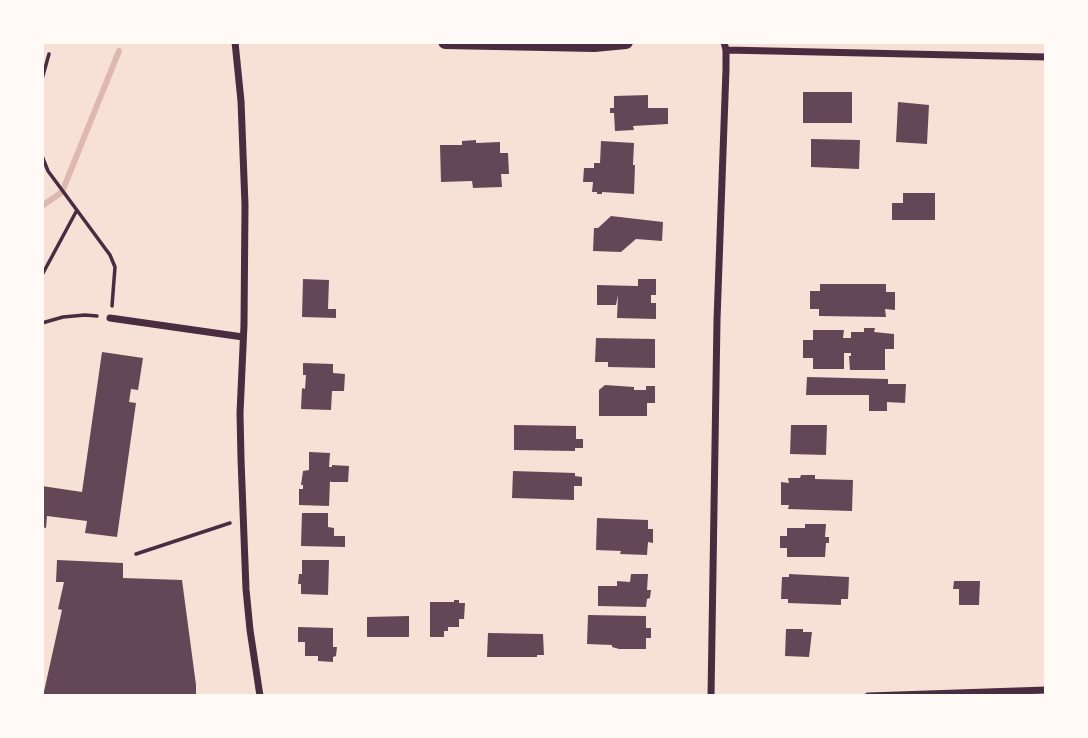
<!DOCTYPE html>
<style>
body{margin:0}
#map{position:relative;width:1088px;height:738px;overflow:hidden;background:#f7e1d7;font-family:"IBM Plex Serif",serif}
canvas{display:block}
.frame{position:absolute;inset:0;border:44px solid #fffaf5;pointer-events:none}
</style>
<div id="map">
<canvas width="1088" height="738"></canvas>
<div class="frame"></div>
</div>
<script>
const g = document.querySelector('canvas').getContext('2d');
g.lineJoin = 'round';
function poly(rows) {
  const path = new Path2D();
  for (const r of rows) {
    path.moveTo(r[0], r[1]);
    for (let i = 2; i < r.length; i += 2) path.lineTo(r[i], r[i + 1]);
  }
  return path;
}
function stroke(path, color, width, dash) {
  g.strokeStyle = color;
  g.lineWidth = width;
  g.lineCap = dash ? 'butt' : 'round';
  g.setLineDash(dash || []);
  g.stroke(path);
}
function fillPath(path, color) {
  g.fillStyle = color;
  g.fill(path, 'evenodd');
}
stroke(poly([
 [42,206,62,192,119,51]
]), '#dcb8b0', 6);
fillPath(poly([
 [803,92,852,92,852,123,803,123],
 [648,95,648,108,668,108,668,124,633,126,634,130,615,131,614,113,610,113,610,108,614,108,614,96],
 [898,102,929,105,927,144,896,142],
 [811,139,860,140,859,169,811,167],
 [476,140,476,143,500,142,500,153,508,153,509,174,501,174,502,187,473,188,472,181,441,182,440,145,462,145,462,141],
 [601,141,634,143,633,165,635,165,634,194,602,192,602,194,597,194,597,192,592,192,593,182,583,182,584,168,594,168,594,163,600,163],
 [903,193,935,193,935,220,892,220,892,203,903,203],
 [611,216,663,222,662,241,636,239,621,252,593,251,594,228,598,228],
 [303,279,329,280,328,309,336,309,336,318,302,317],
 [638,279,656,279,656,295,651,295,651,303,656,303,656,319,617,318,618,295,616,305,597,305,597,285,638,286],
 [820,284,886,284,886,292,895,292,895,310,885,309,886,317,819,316,819,309,810,309,810,291,820,291],
 [864,328,875,328,874,332,894,334,894,349,885,349,885,370,850,370,849,356,851,356,851,353,844,353,844,369,813,369,813,358,803,358,803,340,813,340,813,330,844,330,843,338,851,338,851,332,864,332],
 [596,338,655,339,655,368,608,367,608,362,595,362],
 [102,352,143,358,138,390,131,389,129,402,136,403,117,537,85,533,87,521,47,516,46,528,42,527,42,486,82,492],
 [303,363,333,364,333,373,345,374,344,391,332,391,331,410,301,409,302,388,305,389,306,375,303,375],
 [807,377,888,379,888,384,906,384,905,403,887,402,887,411,869,411,869,395,806,395],
 [605,385,634,387,634,390,646,390,646,386,655,386,655,403,647,403,647,416,599,416,599,390],
 [514,425,576,426,576,439,583,439,583,448,575,448,575,451,514,450],
 [791,425,827,425,826,455,790,454],
 [309,452,330,453,329,467,332,467,332,465,349,466,348,482,331,482,330,481,329,506,299,505,299,489,303,489,303,485,301,485,303,471,309,470],
 [513,471,575,473,575,476,582,477,582,486,574,486,574,500,512,498],
 [801,475,815,475,815,479,853,480,852,511,788,509,789,505,781,505,781,482,789,483,788,478,800,478],
 [302,513,328,513,328,527,334,528,334,536,345,536,345,547,301,546],
 [597,518,648,520,648,529,653,529,653,543,648,542,647,555,620,554,621,551,596,550],
 [805,524,826,524,825,537,829,537,829,543,826,543,825,557,787,557,787,548,780,548,780,536,787,536,787,528,805,528],
 [57,560,123,563,123,578,182,580,196,685,196,696,43,696,62,610,58,609,64,582,56,582],
 [302,560,329,560,328,595,301,594,301,584,298,584,299,574,302,574],
 [631,574,648,574,647,590,651,590,650,598,647,599,646,607,598,606,598,586,617,586,617,581,630,582],
 [789,574,849,577,848,599,841,599,841,605,788,603,788,599,781,599,782,577,789,577],
 [954,581,980,581,979,605,959,605,959,589,953,589],
 [454,600,459,600,459,603,465,603,464,619,459,619,459,627,448,627,448,631,444,631,444,637,430,637,430,602,454,602],
 [588,615,646,616,646,628,651,628,651,638,646,638,646,649,619,649,612,647,612,645,587,644],
 [409,616,409,637,367,637,367,617],
 [298,627,333,628,333,647,337,647,336,656,333,657,333,662,318,661,318,656,305,656,305,642,298,642],
 [786,629,803,629,803,632,812,632,809,657,785,656],
 [488,633,543,634,544,655,537,655,537,657,487,657]
]), '#644757');
stroke(poly([
 [42,79,49,54],
 [42,156,48,171,110,255,115,267,112,306],
 [42,275,77,210],
 [42,323,63,317,85,315,97,316],
 [136,554,230,523]
]), '#4a2c40', 3.5);
stroke(poly([
 [235,42,241,101,245,205,244,325,240,413,241,459,246,589,250,630,260,696],
 [726,50,1046,57],
 [110,318,243,337],
 [711,696,717,320,726,69,726,50,724,42],
 [868,696,1046,690]
]), '#4a2c40', 7);
stroke(poly([
 [445,42,594,45,626,42]
]), '#4a2c40', 14);
</script>
